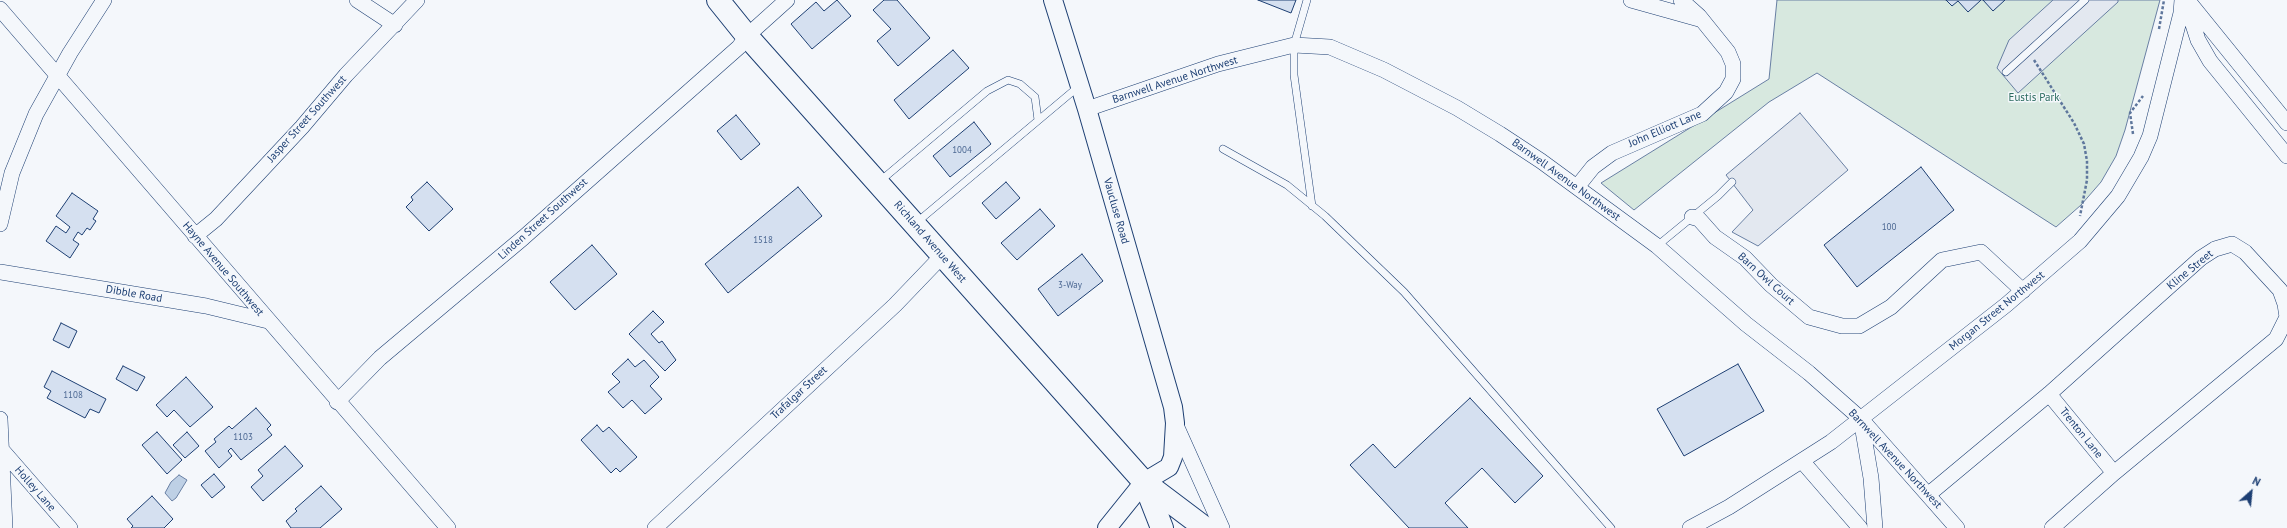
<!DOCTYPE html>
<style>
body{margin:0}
#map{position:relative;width:2287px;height:528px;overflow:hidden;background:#f4f7fb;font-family:"PT Sans",sans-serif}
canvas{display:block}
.north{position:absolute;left:2231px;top:472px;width:40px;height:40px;-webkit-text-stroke:3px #f4f7fb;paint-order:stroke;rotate:27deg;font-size:11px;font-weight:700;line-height:16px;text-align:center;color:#1d3f73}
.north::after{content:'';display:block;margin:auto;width:14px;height:18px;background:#1d3f73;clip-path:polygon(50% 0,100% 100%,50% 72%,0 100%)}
</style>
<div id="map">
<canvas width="2287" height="528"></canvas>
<div class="north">N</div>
</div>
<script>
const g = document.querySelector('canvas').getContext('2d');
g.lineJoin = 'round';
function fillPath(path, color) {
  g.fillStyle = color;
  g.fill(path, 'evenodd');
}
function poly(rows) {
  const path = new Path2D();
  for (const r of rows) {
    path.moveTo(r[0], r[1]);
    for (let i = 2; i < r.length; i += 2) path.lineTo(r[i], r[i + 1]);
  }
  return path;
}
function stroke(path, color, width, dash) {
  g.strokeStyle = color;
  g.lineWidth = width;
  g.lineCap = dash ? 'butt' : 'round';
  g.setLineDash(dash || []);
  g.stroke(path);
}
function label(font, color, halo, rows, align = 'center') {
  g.font = font + ' "PT Sans",sans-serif';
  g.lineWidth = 3;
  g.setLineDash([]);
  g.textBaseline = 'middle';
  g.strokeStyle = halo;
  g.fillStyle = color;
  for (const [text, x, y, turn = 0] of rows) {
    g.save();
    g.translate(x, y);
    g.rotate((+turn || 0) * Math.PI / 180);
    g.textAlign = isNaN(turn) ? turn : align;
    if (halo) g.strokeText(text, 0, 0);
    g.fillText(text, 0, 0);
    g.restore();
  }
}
const green = poly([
 [1777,0,2160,0,2125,130,2116,156,2101,182,2081,205,2056,227,1817,73,1769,102,1634,210,1601,183,1769,79,1777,0]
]);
fillPath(green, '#d7e8df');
stroke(green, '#687fa3', 1);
const parking = poly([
 [2053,0,2118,0,2118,2,2018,93,1997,68,2009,40,2053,0],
 [1800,113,1848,170,1758,246,1732,232,1753,210,1726,175,1800,113]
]);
fillPath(parking, '#e3e8f0');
stroke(parking, '#687fa3', 1);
const water = poly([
 [179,475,187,480,176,498,172,501,165,493,171,482,179,475]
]);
fillPath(water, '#bed0e5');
stroke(water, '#687fa3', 1);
const building = poly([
 [837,0,851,16,812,49,791,24,816,2,824,11,837,0],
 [884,0,897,0,930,38,898,66,877,41,891,29,873,10,884,0],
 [1258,0,1296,0,1291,13,1258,0],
 [1946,0,1981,0,1968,12,1958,1,1952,6,1946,0],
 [1983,0,2005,0,1993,11,1983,0],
 [953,50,969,68,909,119,894,100,953,50],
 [736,115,760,144,741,160,717,131,736,115],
 [974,122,991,144,950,177,933,156,974,122],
 [1921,167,1954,210,1857,287,1824,245,1921,167],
 [427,182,453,209,429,231,406,207,413,200,411,197,427,182],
 [1006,182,1020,198,996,219,982,203,1006,182],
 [798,187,822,216,728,293,705,264,798,187],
 [72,193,98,211,93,219,96,221,90,230,87,228,82,235,78,232,73,240,79,244,70,258,46,241,56,226,66,233,70,227,56,216,72,193],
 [1040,209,1055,226,1017,260,1001,243,1040,209],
 [592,245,617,274,575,310,550,282,592,245],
 [1082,254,1103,281,1058,316,1038,289,1082,254],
 [653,311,664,322,651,334,659,343,662,341,676,360,665,371,629,334,653,311],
 [61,323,77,331,69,348,53,340,61,323],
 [628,359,635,367,644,360,659,377,650,386,662,399,645,414,632,400,623,408,608,392,620,382,612,374,628,359],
 [1738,364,1764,411,1684,456,1657,409,1738,364],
 [123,366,145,377,137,391,116,379,123,366],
 [52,371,106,399,99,413,90,409,85,418,47,398,51,391,44,387,52,371],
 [186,377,213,407,190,427,174,410,167,417,156,405,186,377],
 [1470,398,1543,476,1515,503,1482,468,1445,503,1468,528,1409,528,1350,465,1373,444,1395,468,1470,398],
 [256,408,271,425,267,429,272,435,241,460,231,448,228,451,232,456,219,468,205,451,216,442,214,439,229,426,232,429,256,408],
 [597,425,603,432,609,427,637,457,620,472,616,468,611,473,581,440,597,425],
 [157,432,182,460,167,474,142,445,157,432],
 [187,432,199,446,185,458,173,445,187,432],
 [285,446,303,466,263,501,251,487,263,476,258,470,285,446],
 [214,474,225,487,212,498,201,485,214,474],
 [321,486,342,509,320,528,291,528,286,521,297,511,295,509,321,486],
 [152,496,173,519,164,528,131,528,133,526,127,519,152,496]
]);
fillPath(building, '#d5e0f0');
stroke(building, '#1d3f73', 1);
const service = poly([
 [1307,0,1294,45,1294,75,1312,206],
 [2006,72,2085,0],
 [1223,149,1287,185,1325,216,1404,292,1611,528],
 [879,182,987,91,1008,80,1020,84,1035,97,1038,120],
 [916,223,1078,87],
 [1657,246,1718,196,1732,182]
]);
const minor = poly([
 [357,0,395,25],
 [1631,0,1699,19],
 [2185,0,2198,40,2210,61,2287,156],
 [2189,2,2287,123],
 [0,9,448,528],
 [1087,109,1218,64,1294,45,1330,47,1384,70,1457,108,1500,134,1541,161,1657,246,1746,324,1809,373,1861,419,1957,528],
 [1577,187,1593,167,1612,153,1702,114,1726,92,1733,79,1733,64,1728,52,1699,16,1681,0],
 [1692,217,1699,219,1715,237,1745,258,1771,285,1809,317,1842,326,1859,326,1891,307,1942,260,1981,252,2023,291],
 [0,224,12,173,36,114,70,53,104,0],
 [195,236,216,219,302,127,346,75,417,0],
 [0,272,206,306,268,321],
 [2049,394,2114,473],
 [337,402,380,358,523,238,739,47,747,36,787,0],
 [0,419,5,528],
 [1861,419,1871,478,1875,528],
 [1175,423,1222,528],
 [1,449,70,528],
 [1802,461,1860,528],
 [1929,494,2049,394,2201,258,2215,249,2232,244,2245,252,2280,290,2285,304,2287,317,2276,339,2114,473,2052,528],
 [655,528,895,305,942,256],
 [1690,528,1729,507,1831,442,2006,305,2080,241,2118,196,2141,157,2150,136,2181,13,2182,0]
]);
const tertiary = poly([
 [1053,0,1087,109,1173,407,1175,423,1173,457,1169,467,1144,482,1107,528]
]);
const primary = poly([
 [718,0,747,36,1144,482,1205,528],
 [1144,482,1162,528]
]);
stroke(service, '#1d3f73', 8);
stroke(minor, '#1d3f73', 16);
stroke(tertiary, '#1d3f73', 20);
stroke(primary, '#1d3f73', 24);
stroke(poly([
 [2159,29,2164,0],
 [2034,60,2074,123,2084,144,2087,161,2087,180,2080,216],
 [2133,134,2130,113,2143,96]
]), '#5e769c', 2.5, [3, 2]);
stroke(service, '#f4f7fb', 7);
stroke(minor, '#f4f7fb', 15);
stroke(tertiary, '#f4f7fb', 18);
stroke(primary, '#f4f7fb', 22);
label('9px', '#4b6792', null, [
 ["1004",962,150],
 ["100",1889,227],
 ["1518",763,240],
 ["3-Way",1070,285],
 ["1108",73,395],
 ["1103",243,437]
]);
label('11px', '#1d3f73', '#f4f7fb', [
 ["Barnwell Avenue Northwest",1175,80,-18],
 ["Jasper Street Southwest",307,119,-48],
 ["John Elliott Lane",1665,129,-23],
 ["Barnwell Avenue Northwest",1566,180,36],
 ["Vaucluse Road",1116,211,74],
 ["Linden Street Southwest",543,219,-42],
 ["Richland Avenue West",930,242,49],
 ["Hayne Avenue Southwest",223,269,50],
 ["Kline Street",2190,270,-39],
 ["Barn Owl Court",1766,279,42],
 ["Dibble Road",134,294,10],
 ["Morgan Street Northwest",1997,311,-39],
 ["Trafalgar Street",799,393,-43],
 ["Trenton Lane",2081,433,51],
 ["Barnwell Avenue Northwest",1895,459,47],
 ["Holley Lane",35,489,49]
]);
label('11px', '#2c6c60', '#f4f7fb', [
 ["Eustis Park",2034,98]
]);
</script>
